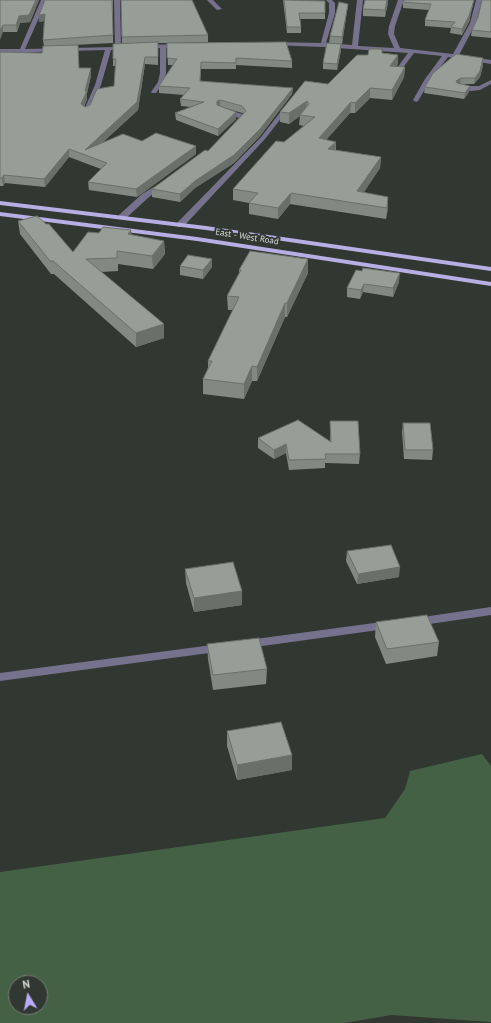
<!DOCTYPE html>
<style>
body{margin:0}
#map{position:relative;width:491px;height:1023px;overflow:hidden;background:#313731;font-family:"PT Sans",sans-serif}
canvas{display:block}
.north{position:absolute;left:8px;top:975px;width:40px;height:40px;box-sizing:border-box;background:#313731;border:1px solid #737873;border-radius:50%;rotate:350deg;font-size:11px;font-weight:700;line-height:16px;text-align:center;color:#d6dad6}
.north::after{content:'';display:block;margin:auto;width:14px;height:18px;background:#b9abf7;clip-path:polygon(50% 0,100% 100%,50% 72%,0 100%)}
</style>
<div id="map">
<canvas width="491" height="1023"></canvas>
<div class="north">N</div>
</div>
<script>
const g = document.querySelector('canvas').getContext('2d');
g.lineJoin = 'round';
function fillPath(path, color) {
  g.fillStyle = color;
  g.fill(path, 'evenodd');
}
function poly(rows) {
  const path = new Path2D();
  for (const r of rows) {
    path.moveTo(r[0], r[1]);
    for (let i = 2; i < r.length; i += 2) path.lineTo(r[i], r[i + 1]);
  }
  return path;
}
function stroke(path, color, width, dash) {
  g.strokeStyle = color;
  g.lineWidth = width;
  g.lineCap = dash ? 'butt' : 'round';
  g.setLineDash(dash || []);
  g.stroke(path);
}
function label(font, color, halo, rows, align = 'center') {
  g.font = font + ' "PT Sans",sans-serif';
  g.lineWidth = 4;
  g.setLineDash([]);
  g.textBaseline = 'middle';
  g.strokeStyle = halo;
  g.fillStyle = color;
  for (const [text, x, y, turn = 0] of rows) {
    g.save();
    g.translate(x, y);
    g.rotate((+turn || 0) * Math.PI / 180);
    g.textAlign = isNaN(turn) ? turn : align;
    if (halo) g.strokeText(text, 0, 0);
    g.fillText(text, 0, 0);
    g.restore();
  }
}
fillPath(poly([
 [482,754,491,766,491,1022,391,1015,345,1023,0,1023,0,872,385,818,405,789,410,771],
 [16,983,40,983,40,1007,16,1007]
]), '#446145');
fillPath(poly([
 [41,0,47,0,25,49,115,47,114,0,120,0,121,46,129,48,126,50,111,50,101,85,88,113,83,112,95,85,105,50,0,53,0,49,20,49,41,0],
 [207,0,213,0,222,9,217,10,207,0],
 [326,0,332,0,335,3,335,13,326,43,352,45,357,0,363,0,358,46,394,48,388,34,389,26,398,0,404,0,395,26,394,34,400,48,453,54,470,23,476,0,482,0,476,23,459,55,491,60,491,64,448,57,431,79,418,101,416,102,413,100,425,79,442,56,414,53,402,69,400,70,397,68,408,53,323,47,272,45,271,44,274,42,321,43,329,13,329,3,326,0],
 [180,44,183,46,182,47,166,48,166,73,164,82,156,93,152,93,151,92,158,82,160,73,160,48,146,49,143,47,146,45,180,44],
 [491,80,491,84,480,90,471,91,457,88,460,86,479,86,491,80],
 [285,106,290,107,265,139,183,227,177,227,177,223,261,137,285,106],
 [223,108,242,114,245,118,236,128,232,128,231,127,239,118,221,111,221,109,223,108],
 [162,182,166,184,164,185,148,198,125,219,119,219,119,215,142,194,162,182],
 [491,607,491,615,416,626,412,625,410,622,412,619,416,618,491,607],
 [389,621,393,622,395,625,393,628,248,648,244,647,242,644,244,641,248,640,389,621],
 [220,644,224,645,226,648,224,651,0,681,0,673,220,644]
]), '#76728d');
fillPath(poly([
 [0,201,206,226,491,267,491,271,206,230,0,205,0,201],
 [0,212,197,237,491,282,491,286,197,241,0,216,0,212]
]), '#b7aee4');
fillPath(poly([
 [0,0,39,0,30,22,20,23,17,32,3,32],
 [45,0,113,0,113,43,73,45,79,68,91,76,87,93,87,99,84,107,85,107,90,105,114,86,115,66,113,66,113,59,122,44,121,0,208,35,208,42,175,43,292,61,292,68,236,65,236,69,201,69,200,82,293,88,292,94,260,136,234,163,195,188,180,202,152,197,152,189,208,151,244,114,242,113,222,107,236,112,236,119,218,136,176,120,175,113,191,107,181,106,180,99,184,95,159,93,159,86,173,65,168,65,167,43,158,43,158,65,145,64,138,110,102,143,142,141,196,146,196,154,137,197,89,190,88,182,101,169,69,157,45,187,5,183,3,186,0,186,0,52,42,53,44,46,43,40,44,21,39,22,39,15],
 [283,0,325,1,325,19,300,19,301,27,301,33,287,33],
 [365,0,388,0,385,17,363,16,363,9],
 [474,0,469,22,462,35,450,33,451,28,425,26,425,20,429,10,403,8,403,2],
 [491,0,491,38,471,36,472,30,478,17],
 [348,4,347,11,342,44,329,43,330,36],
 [341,44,341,50,337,70,323,69,323,63],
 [382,53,398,55,398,64,396,67,405,67,404,77,392,100,370,98,355,113,350,113,326,140,336,142,336,150,381,157,380,168,364,192,388,208,386,219,290,204,278,219,249,214,249,203,233,200,233,189,284,142,304,126,299,125,300,116,289,124,280,122,280,112,328,84,368,55],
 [483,58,483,65,480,77,474,84,464,84,469,92,464,99,424,93,425,87],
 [18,221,73,252,99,233,131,235,164,241,165,254,153,269,118,264,118,271,101,272,164,338,136,347,54,274,51,274,20,234],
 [180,266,212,267,203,279,180,275],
 [239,270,308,273,287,317,285,317,257,381,252,381,244,399,203,394,203,379,208,368,208,361,233,310,228,310,227,296,239,273],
 [356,270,399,282,393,297,363,292,360,299,347,297,347,288],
 [330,421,360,454,359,464,325,463,325,468,289,470,286,453,274,459,258,448,258,438,330,442],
 [403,423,433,450,432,460,404,459,402,432],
 [347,551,399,577,357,584,346,561],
 [185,569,242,605,194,612,186,583],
 [376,622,439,642,437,656,386,664,375,637],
 [207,644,267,669,266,684,213,690,208,659],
 [227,731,292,755,292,770,237,780,227,746]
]), '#828882');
fillPath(poly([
 [36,0,39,0,30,22,20,23,17,32,16,25,19,16],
 [387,0,388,4,385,17,385,10],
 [474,0,469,22,462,35,462,29],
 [348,4,347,11,342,44,342,37],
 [45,14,45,21,39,22,39,15],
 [3,25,3,32,0,40,0,31],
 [341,44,341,50,337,70,337,64],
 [398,55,398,64,389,76,390,66],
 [145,57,145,64,138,110,87,156,85,150],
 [483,58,483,65,480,77,474,84,475,78],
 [405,67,404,77,392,100,392,90],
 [91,68,91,76,87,93,87,99,82,111,81,104],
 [461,78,460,84,456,88,456,81],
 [470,86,469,92,464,99,465,93],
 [293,88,292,94,260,136,234,163,195,188,180,202,180,194],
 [370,88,370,98,355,113,355,103],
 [220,100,220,107,217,108,217,101],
 [307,101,306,111,300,115,300,116,289,124,289,113],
 [351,102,350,113,318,149,319,138],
 [236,112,236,119,218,136,218,129],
 [336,142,335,153,328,149],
 [196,146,196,154,137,197,136,189],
 [69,149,69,157,45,187,44,179],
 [381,157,380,168,357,202,357,191],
 [4,175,5,183,3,186,2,178],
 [291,193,290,204,278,219,278,208],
 [388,197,388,208,386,219],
 [131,230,132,243,128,234],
 [164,241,165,254,153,269,152,256],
 [212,259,212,267,203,279,203,270],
 [308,259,308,273,287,317,287,303],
 [400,273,399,282,393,297,393,288],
 [364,284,363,292,360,299,361,290],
 [285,303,285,317,257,381,257,367],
 [164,324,164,338,136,347,136,333],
 [252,366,252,381,244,399,244,384],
 [286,444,286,453,274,459,274,450],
 [400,567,399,577,357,584,358,574],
 [242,591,242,605,194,612,194,598],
 [292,755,292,770,237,780,237,765]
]), '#6a6f6a');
const building = poly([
 [0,0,36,0,29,15,19,16,16,25,3,25,0,31,0,0],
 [45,0,112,0,113,35,43,40,45,14,39,15,45,0],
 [121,0,192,0,208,35,122,37,121,0],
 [284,0,325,1,325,13,299,13,301,27,287,27,284,0],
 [365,0,387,0,385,10,363,9,365,0],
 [404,0,474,0,469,16,462,29,451,27,455,22,425,20,431,4,403,2,404,0],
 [482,0,491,0,491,32,472,30,478,17,482,0],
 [339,2,348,4,342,37,330,36,339,2],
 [158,42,158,57,145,57,137,102,85,150,123,134,142,141,156,133,196,146,136,189,88,182,107,163,69,149,44,179,4,175,2,178,0,178,0,52,42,53,43,46,78,45,79,68,91,68,85,91,87,91,81,104,85,107,90,105,97,89,114,86,116,59,113,59,113,44,158,42],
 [286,42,292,61,236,58,236,63,201,62,200,81,293,88,260,129,234,155,195,181,180,194,152,189,205,150,208,151,246,111,242,106,220,100,217,101,217,105,236,112,218,129,175,113,204,102,180,99,190,88,159,86,177,59,167,58,167,43,286,42],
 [327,43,341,44,337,64,323,63,327,43],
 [369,49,382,49,382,53,398,55,390,66,405,67,392,90,370,88,355,103,351,102,319,138,336,142,328,149,381,157,357,191,388,197,387,208,291,193,278,208,249,203,258,193,233,189,276,141,284,142,315,117,300,115,309,104,307,101,289,113,280,112,305,81,328,84,357,55,368,55,369,49],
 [456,54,483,58,480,71,475,78,461,78,456,81,457,83,470,86,465,93,425,87,433,73,456,54],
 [37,216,46,224,49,224,73,252,88,232,99,233,103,227,131,230,128,234,164,241,152,256,117,251,117,258,86,259,164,324,136,333,53,261,50,261,18,221,37,216],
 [250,251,308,259,287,303,285,303,257,367,252,366,244,384,203,379,212,361,208,361,239,297,227,296,241,270,239,270,250,251],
 [188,255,212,259,203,270,180,266,188,255],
 [363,268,400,273,393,288,364,284,361,290,347,288,356,270,362,271,363,268],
 [298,420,331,442,330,421,358,421,360,454,325,454,326,459,289,460,286,444,274,450,258,438,298,420],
 [403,423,430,423,433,450,405,450,403,423],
 [391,545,400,567,358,574,347,551,391,545],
 [233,562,242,591,194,598,185,569,233,562],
 [427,615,439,642,387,649,376,622,427,615],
 [259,638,267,669,213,675,207,644,259,638],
 [281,722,292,755,237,765,227,731,281,722]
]);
fillPath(building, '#979e97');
stroke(building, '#6a6f6a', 1);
label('9px', '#d6dad6', '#313731', [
 ["East - West Road",247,237,9]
]);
</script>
